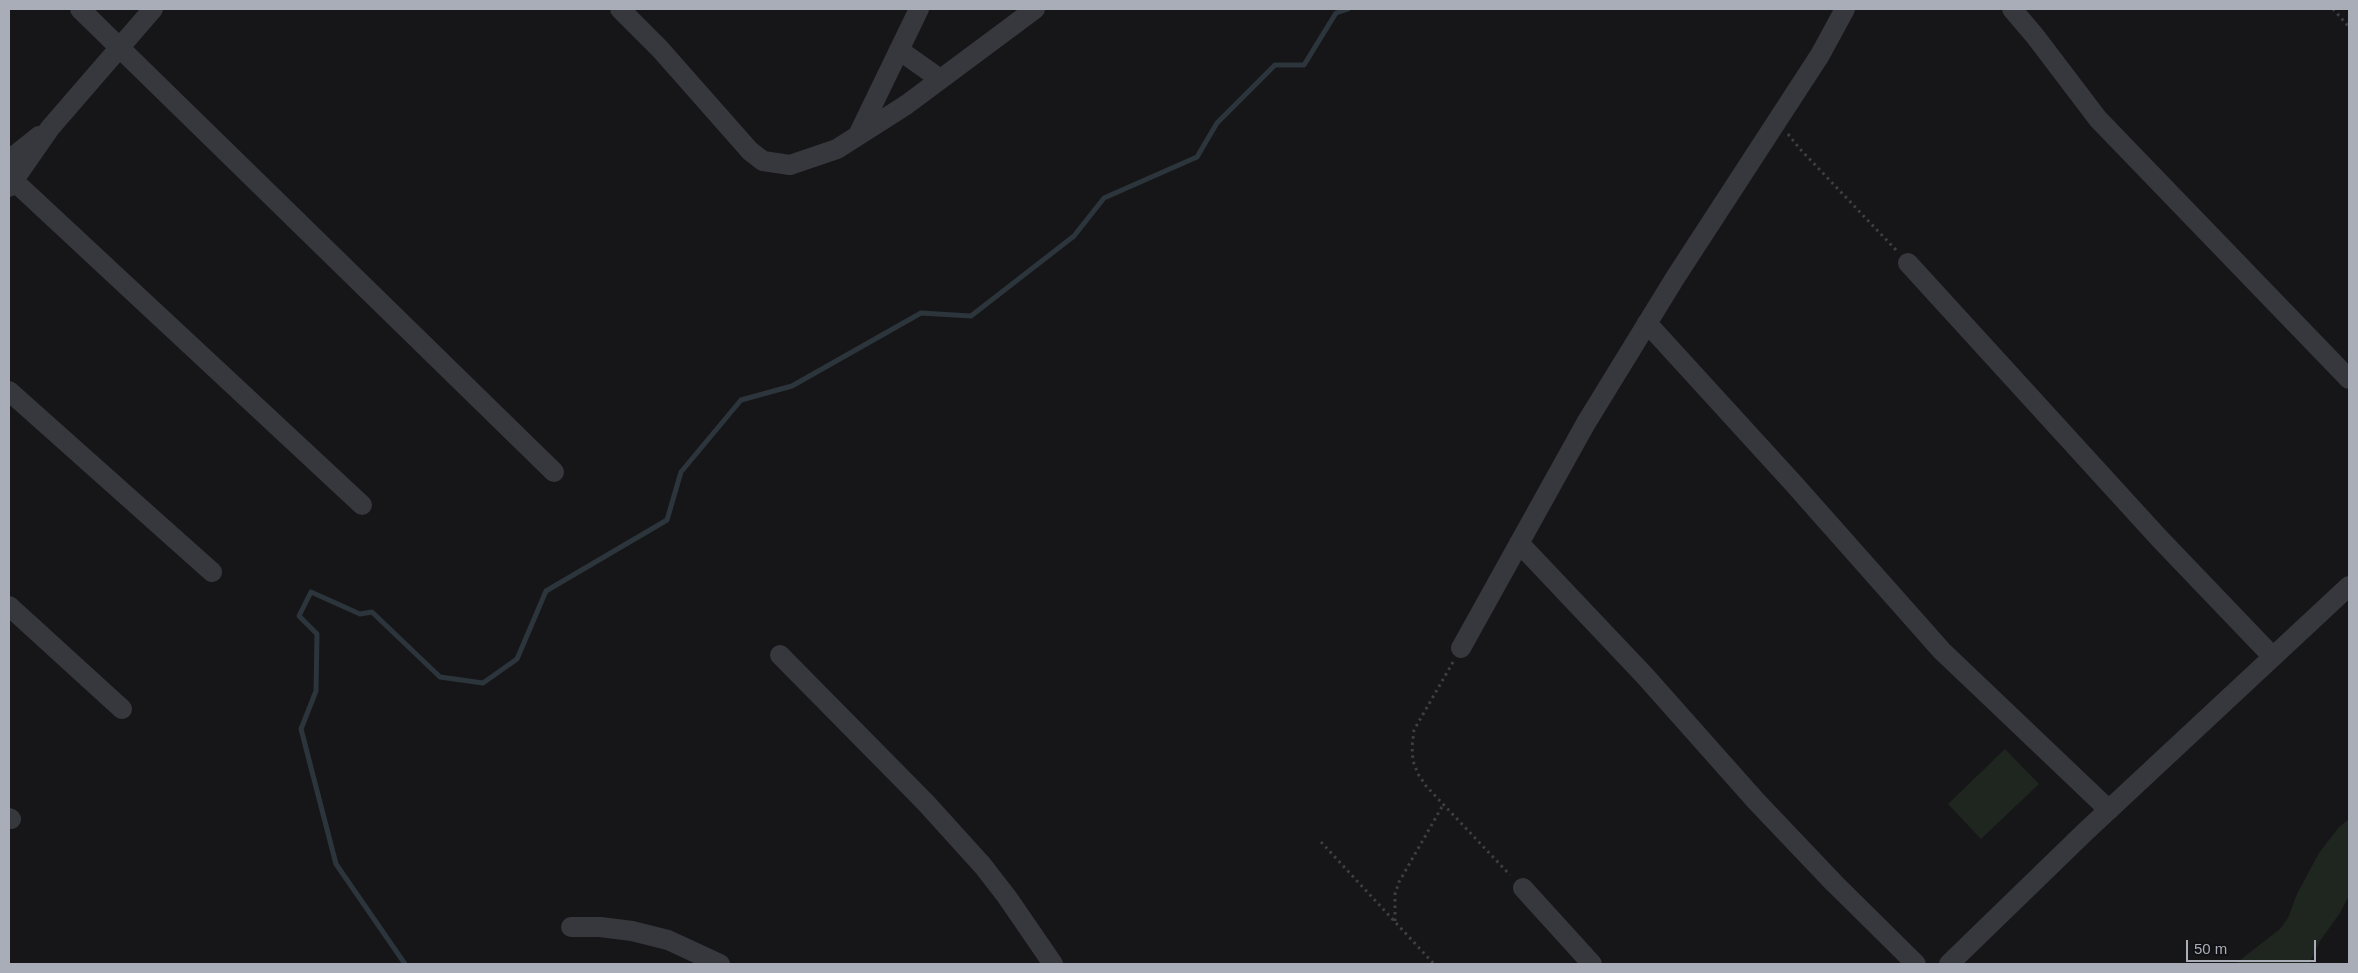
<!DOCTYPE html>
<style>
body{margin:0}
#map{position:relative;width:2358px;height:973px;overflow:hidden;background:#161618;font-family:Arial,sans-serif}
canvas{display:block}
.frame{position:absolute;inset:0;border:10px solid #a8adb8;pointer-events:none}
.scale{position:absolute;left:2186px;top:940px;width:130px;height:22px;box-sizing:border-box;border:2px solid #a8adb8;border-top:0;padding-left:6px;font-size:15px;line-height:18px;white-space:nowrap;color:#a8adb8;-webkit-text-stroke:4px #111113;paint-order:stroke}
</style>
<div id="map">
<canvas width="2358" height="973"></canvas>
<div class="frame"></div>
<div class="scale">50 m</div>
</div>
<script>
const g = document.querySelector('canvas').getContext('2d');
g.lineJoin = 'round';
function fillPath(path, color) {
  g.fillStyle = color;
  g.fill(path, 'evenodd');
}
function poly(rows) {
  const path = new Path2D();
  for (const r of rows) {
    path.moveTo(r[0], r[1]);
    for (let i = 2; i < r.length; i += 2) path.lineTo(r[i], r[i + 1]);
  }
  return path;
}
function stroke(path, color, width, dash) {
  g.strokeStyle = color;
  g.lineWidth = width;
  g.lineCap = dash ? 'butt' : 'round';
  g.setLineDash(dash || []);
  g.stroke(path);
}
fillPath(poly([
 [2005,749,2039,784,1981,839,1948,804],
 [2349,819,2349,896,2340,913,2320,941,2309,964,2235,964,2280,929,2288,918,2297,894,2319,853,2339,827]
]), '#1e261f');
stroke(poly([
 [405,964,336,864,301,729,316,691,317,634,299,616,311,592,360,614,372,612,440,677,483,683,517,659,546,591,667,520,681,472,741,400,792,386,921,313,971,316,1074,236,1104,198,1197,157,1217,123,1275,65,1304,65,1336,13,1348,9]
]), '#2c353c', 5);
stroke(poly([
 [2333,9,2349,27],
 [1788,134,1800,149,1896,250],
 [1453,662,1414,730,1412,747,1413,761,1418,774,1426,786,1510,875],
 [1321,842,1434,964],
 [1395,921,1395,894,1399,882,1443,805]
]), '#3d3f44', 3, [2.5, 4]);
stroke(poly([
 [80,9,554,472],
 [620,9,660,49,750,151,763,161,790,165,837,149,906,105,1035,9],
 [2012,9,2035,36,2098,119,2349,379],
 [899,50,940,79],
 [858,135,919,9],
 [9,160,39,136],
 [14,181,362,505],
 [9,187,50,128,153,9],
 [1908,263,2159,538,2273,657],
 [1647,323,1794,484,1942,651,2109,810],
 [9,391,212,572],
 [1519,543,1645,676,1756,801,1834,883,1916,964],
 [9,606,122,709],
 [1461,648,1586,423,1675,278,1820,55,1845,9],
 [780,655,926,803,983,866,1007,897,1053,964],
 [9,818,11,819],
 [1523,888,1592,964],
 [571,927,600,927,632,931,668,940,720,964],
 [1949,964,2085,832,2349,586]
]), '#37383d', 20);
</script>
